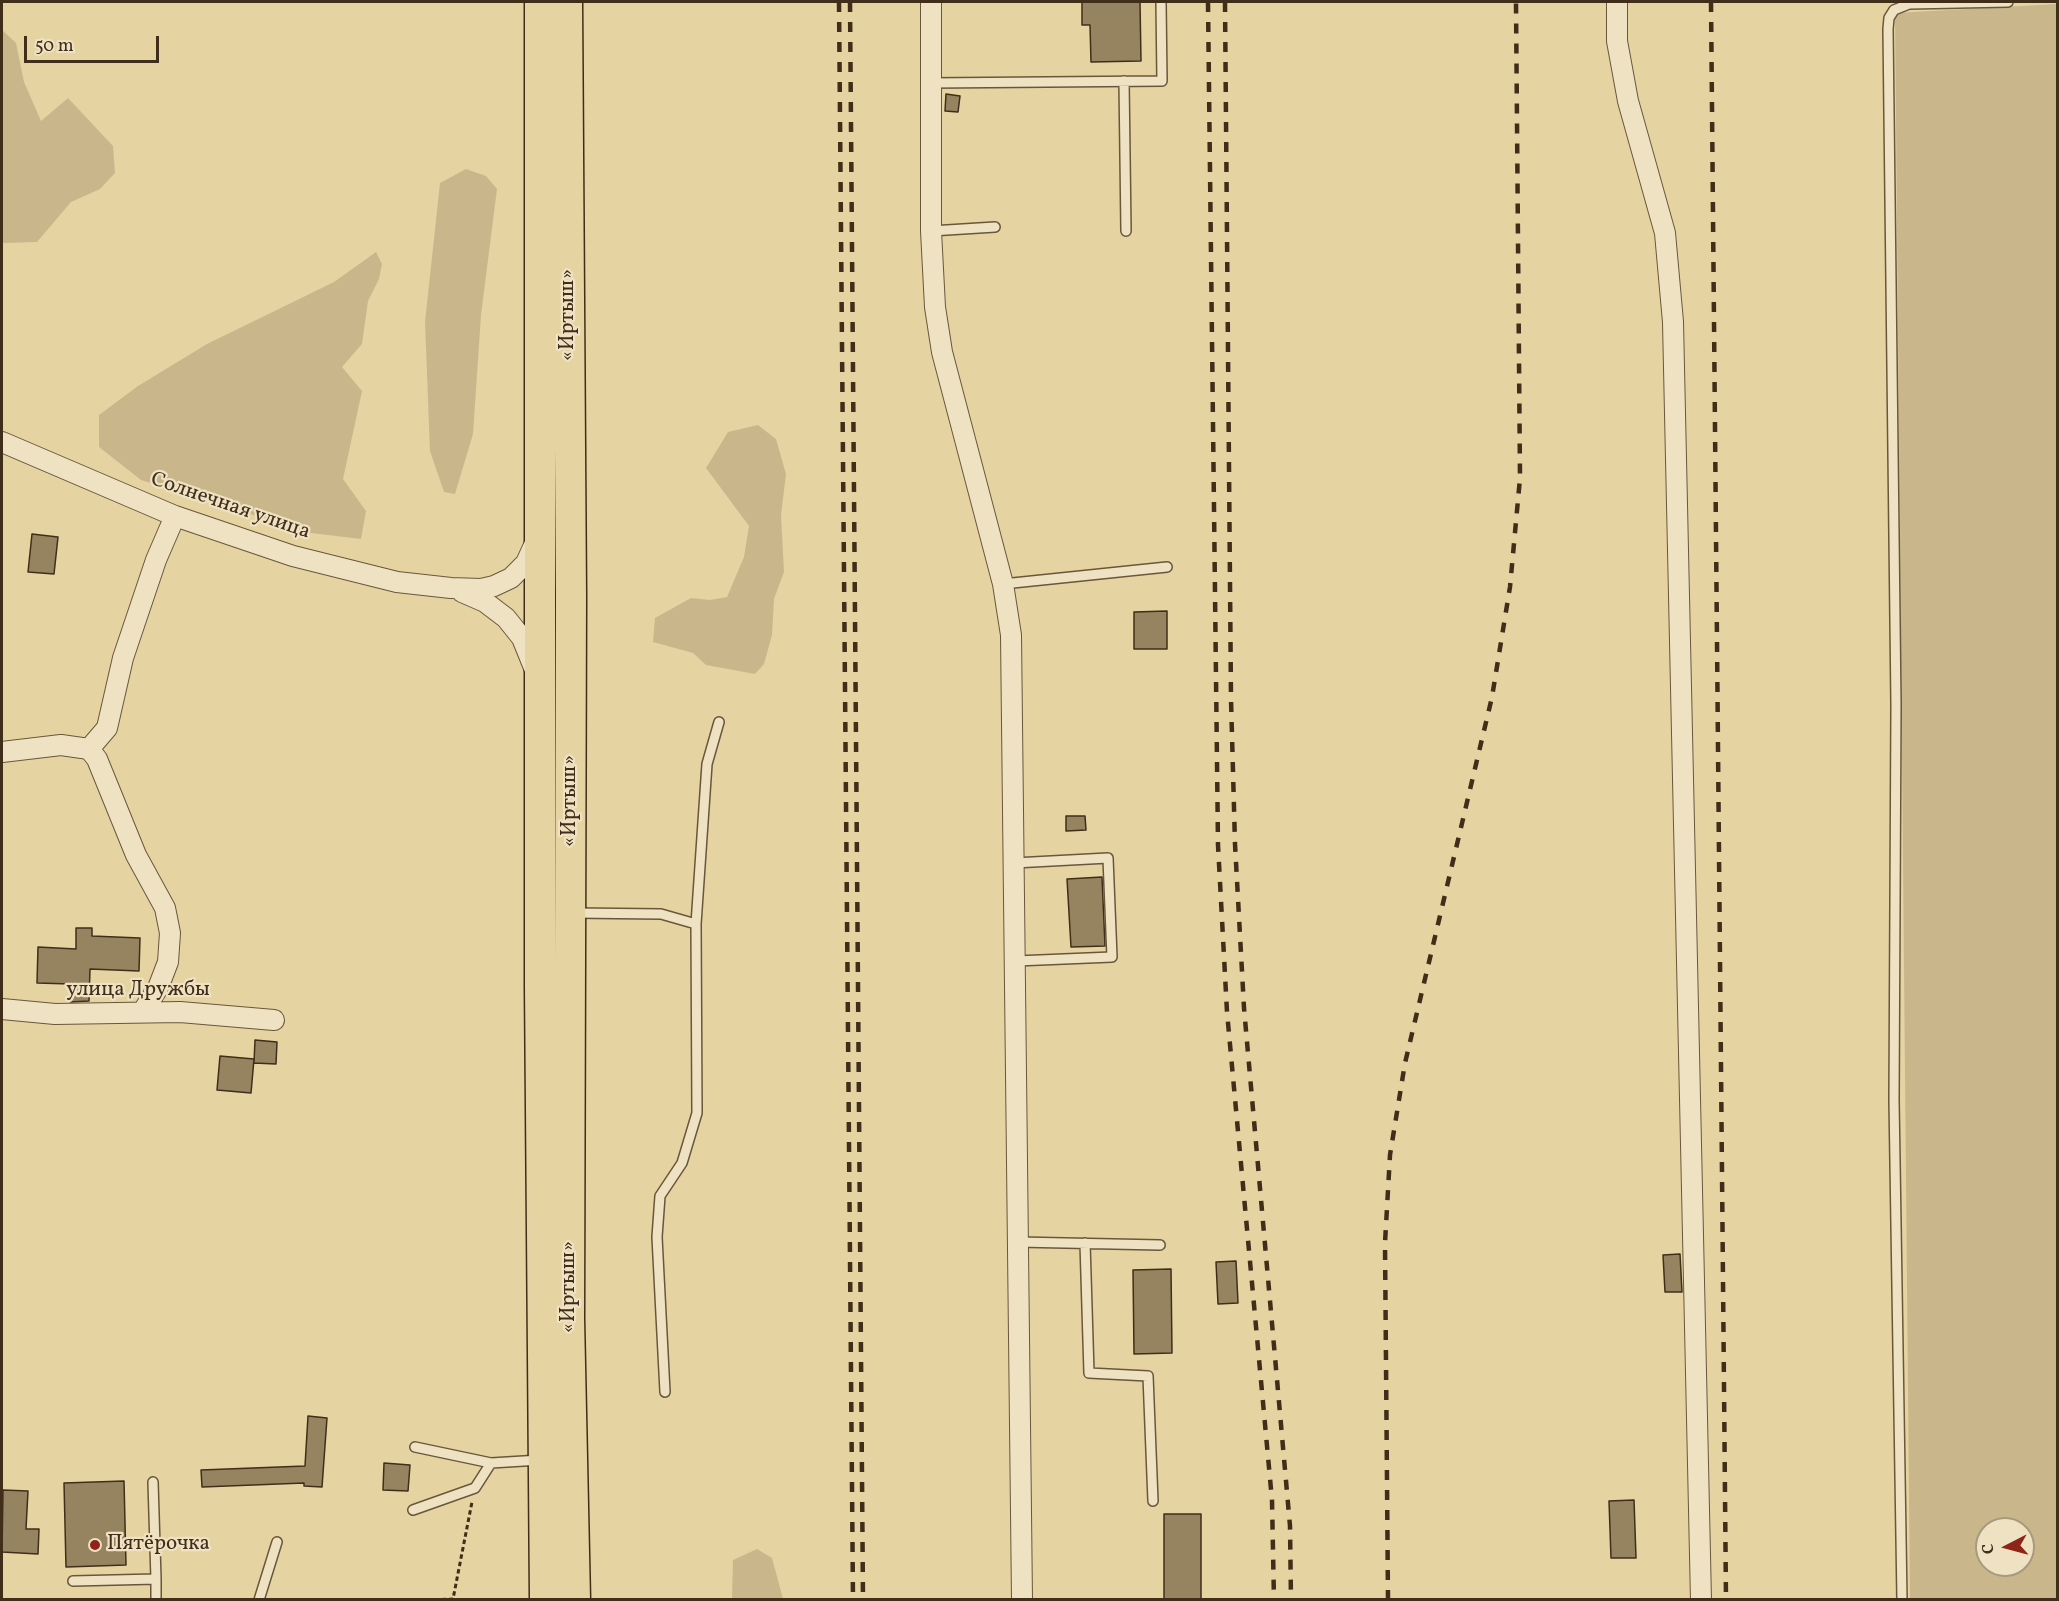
<!DOCTYPE html>
<meta charset="utf-8">
<style>
body{margin:0}
#map{position:relative;width:2059px;height:1601px;overflow:hidden;background:#e5d3a2;font-family:Vollkorn,serif}
canvas{display:block}
.frame{position:absolute;inset:0;border:3px solid #402e1a;pointer-events:none}
.north{position:absolute;left:1975px;top:1517px;width:60px;height:60px;box-sizing:border-box;background:#eee2c3;border:2px solid #a89a7f;border-radius:50%;rotate:264deg;font-size:16px;font-weight:700;line-height:24px;text-align:center;color:#402e1a}
.north::after{content:'';display:block;margin:auto;width:21px;height:27px;background:#8f2418;clip-path:polygon(50% 0,100% 100%,50% 72%,0 100%)}
.scale{position:absolute;left:24px;top:36px;width:135px;height:27px;box-sizing:border-box;border:3px solid #402e1a;border-top:0;padding-left:8px;font-size:18px;line-height:21px;white-space:nowrap;color:#402e1a;-webkit-text-stroke:4px #eee2c3;paint-order:stroke}
</style>
<div id="map">
<canvas width="2059" height="1601"></canvas>
<div class="frame"></div>
<div class="north">С</div>
<div class="scale">50 m</div>
</div>
<script>
const g = document.querySelector('canvas').getContext('2d');
g.lineJoin = 'round';
function fillPath(path, color) {
  g.fillStyle = color;
  g.fill(path, 'evenodd');
}
function poly(rows) {
  const path = new Path2D();
  for (const r of rows) {
    path.moveTo(r[0], r[1]);
    for (let i = 2; i < r.length; i += 2) path.lineTo(r[i], r[i + 1]);
  }
  return path;
}
function stroke(path, color, width, dash) {
  g.strokeStyle = color;
  g.lineWidth = width;
  g.lineCap = dash ? 'butt' : 'round';
  g.setLineDash(dash || []);
  g.stroke(path);
}
function label(font, color, halo, rows, align = 'center') {
  g.font = font + ' Vollkorn,serif';
  g.lineWidth = 4.5;
  g.setLineDash([]);
  g.textBaseline = 'middle';
  g.strokeStyle = halo;
  g.fillStyle = color;
  for (const [text, x, y, turn = 0] of rows) {
    g.save();
    g.translate(x, y);
    g.rotate((+turn || 0) * Math.PI / 180);
    g.textAlign = isNaN(turn) ? turn : align;
    if (halo) g.strokeText(text, 0, 0);
    g.fillText(text, 0, 0);
    g.restore();
  }
}
fillPath(poly([
 [2057,4,2057,1599,1910,1599,1895,13],
 [1987,1529,2023,1529,2023,1565,1987,1565],
 [2,30,16,43,24,82,41,121,68,98,113,146,115,173,100,189,71,202,37,242,2,243],
 [466,169,486,176,497,189,481,315,473,434,455,494,444,492,430,451,425,322,440,183],
 [376,252,382,264,379,279,368,301,362,344,342,367,362,391,343,479,366,511,361,539,311,533,141,480,99,447,99,415,138,386,207,344,334,282],
 [758,425,776,439,786,474,781,515,784,572,774,599,772,635,764,664,755,674,706,665,693,653,653,642,655,618,691,598,710,600,727,597,744,557,749,526,706,468,728,432],
 [757,1549,772,1558,783,1599,732,1599,733,1560]
]), '#c9b78b');
const building = poly([
 [1082,2,1140,2,1141,61,1091,62,1090,25,1082,25,1082,2],
 [946,94,960,96,958,112,945,111,946,94],
 [32,534,58,537,54,574,28,572,32,534],
 [1167,611,1167,649,1134,649,1134,612,1167,611],
 [1066,816,1085,816,1086,830,1066,831,1066,816],
 [1102,877,1105,946,1071,947,1067,879,1102,877],
 [76,928,92,928,92,936,140,938,139,971,90,969,89,1001,70,1002,71,984,37,983,38,947,76,949,76,928],
 [255,1040,277,1042,276,1064,254,1063,255,1040],
 [220,1056,254,1059,251,1093,217,1090,220,1056],
 [1680,1254,1682,1292,1665,1292,1663,1255,1680,1254],
 [1236,1261,1238,1303,1218,1304,1216,1262,1236,1261],
 [1171,1269,1172,1353,1134,1354,1133,1270,1171,1269],
 [308,1416,327,1418,322,1487,304,1486,304,1483,202,1487,201,1470,305,1466,308,1416],
 [384,1463,410,1465,408,1491,383,1490,384,1463],
 [124,1481,126,1565,66,1567,64,1483,124,1481],
 [3,1490,28,1491,26,1529,39,1529,38,1554,2,1552,3,1490],
 [1634,1500,1636,1558,1611,1558,1609,1501,1634,1500],
 [1164,1514,1201,1514,1201,1599,1164,1599,1164,1514]
]);
fillPath(building, '#968461');
stroke(building, '#402e1a', 1.5);
const service = poly([
 [1124,81,1126,231],
 [931,83,1162,81,1161,2],
 [931,231,995,227],
 [1003,584,1167,567],
 [1014,863,1108,858,1112,957,1016,961],
 [574,913,661,914,696,924],
 [1018,1242,1160,1245],
 [1085,1243,1089,1373,1148,1376,1153,1501],
 [665,1392,657,1237,660,1196,682,1163,697,1113,696,924,707,764,719,722],
 [415,1447,491,1463,540,1460],
 [153,1482,156,1579],
 [413,1510,475,1488,491,1463],
 [73,1581,156,1579,156,1600],
 [259,1600,277,1542],
 [1902,1600,1894,1100,1896,705,1888,29,1889,18,1894,10,1909,4,2008,2]
]);
const minor = poly([
 [931,2,931,231,935,307,942,352,1003,584,1011,635,1022,1600],
 [1617,2,1617,41,1628,101,1665,233,1673,322,1701,1600],
 [2,442,175,516,293,556,397,582,451,588,481,589,494,586,511,578,526,563,536,541],
 [462,592,485,602,506,618,522,638,535,670],
 [89,749,97,759,136,855,165,908,170,933,168,962,158,988,143,1011],
 [89,749,107,728,123,658,156,560,175,516],
 [2,752,61,745,89,749],
 [2,1009,55,1014,180,1012,274,1020]
]);
const primary = poly([
 [540,2,540,986,545,1600],
 [567,2,571,597,569,1318,575,1600]
]);
stroke(service, '#69573c', 12);
stroke(minor, '#69573c', 22);
stroke(primary, '#402e1a', 33);
stroke(poly([
 [434,1600,453,1599,472,1502]
]), '#402e1a', 3, [4.5, 3]);
stroke(service, '#eee2c3', 9);
stroke(minor, '#eee2c3', 20);
stroke(primary, '#e5d3a2', 30);
stroke(poly([
 [839,2,853,1600],
 [850,2,863,1600],
 [1208,2,1218,845,1227,1012,1272,1500,1274,1600],
 [1225,2,1231,699,1235,844,1244,1008,1290,1526,1291,1600],
 [1711,2,1726,1600],
 [1388,1600,1385,1243,1390,1155,1405,1063,1492,697,1510,587,1520,478,1516,2]
]), '#402e1a', 4.5, [10, 10]);
for (const [x, y, r, color] of [
 [95,1545,6,"#8f2418"]
]) {
  const dot = new Path2D();
  dot.arc(x, y, r, 0, 2 * Math.PI);
  g.fillStyle = color;
  g.fill(dot);
  stroke(dot, '#eee2c3', 2);
}
label('21px', '#402e1a', '#eee2c3', [
 ["«Иртыш»",569,315,-90],
 ["Солнечная улица",230,507,19],
 ["«Иртыш»",571,801,-90],
 ["улица Дружбы",138,991],
 ["«Иртыш»",570,1287,-90]
]);
label('21px', '#402e1a', '#eee2c3', [
 ["Пятёрочка",107,1545]
], 'left');
</script>
